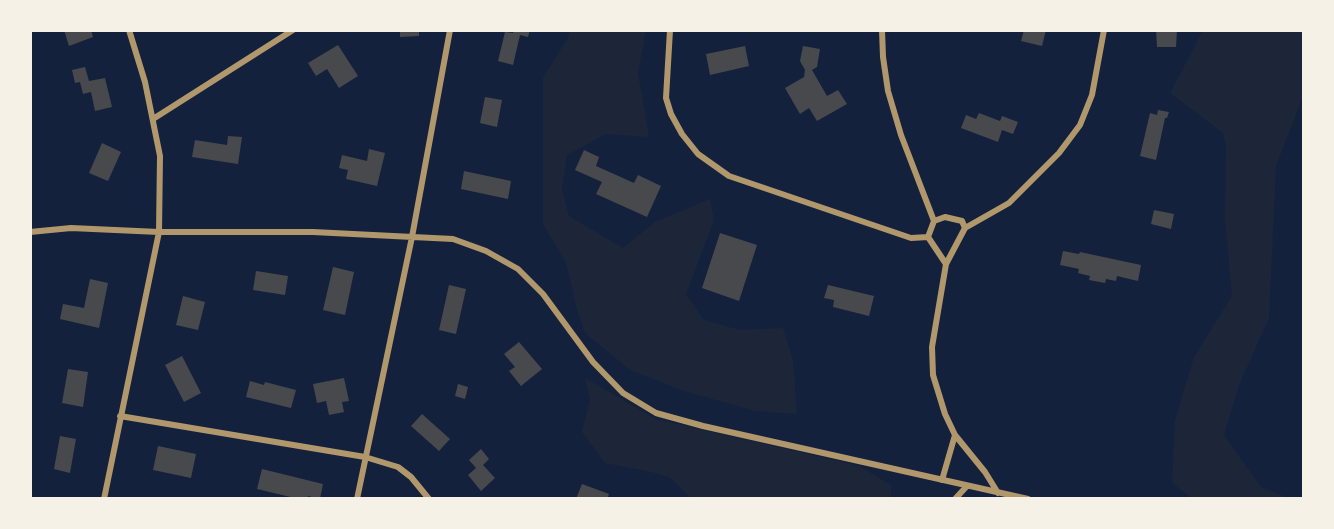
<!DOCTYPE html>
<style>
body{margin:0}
#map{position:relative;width:1334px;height:529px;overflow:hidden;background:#14213d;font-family:"Asap Condensed",sans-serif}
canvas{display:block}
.frame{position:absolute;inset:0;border:32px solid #f6f1e7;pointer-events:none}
</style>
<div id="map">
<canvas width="1334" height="529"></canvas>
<div class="frame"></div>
</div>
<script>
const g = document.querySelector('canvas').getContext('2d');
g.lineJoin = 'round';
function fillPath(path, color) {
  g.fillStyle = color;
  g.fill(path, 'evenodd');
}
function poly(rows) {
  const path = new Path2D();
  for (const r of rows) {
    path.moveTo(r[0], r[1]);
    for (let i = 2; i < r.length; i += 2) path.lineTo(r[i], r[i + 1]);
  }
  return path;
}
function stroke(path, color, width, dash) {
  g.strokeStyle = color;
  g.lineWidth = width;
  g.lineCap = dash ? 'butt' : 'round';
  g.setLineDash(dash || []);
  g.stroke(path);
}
fillPath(poly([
 [569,30,646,30,638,73,649,137,606,134,567,155,562,189,569,216,623,248,655,222,710,199,714,220,686,294,704,320,740,330,783,328,793,360,797,414,755,411,684,391,630,370,585,333,577,310,566,263,543,224,543,78,569,36],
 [1203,30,1304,30,1304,94,1276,166,1269,318,1239,385,1224,435,1261,487,1291,499,1193,499,1172,483,1175,420,1194,357,1232,296,1225,219,1226,145,1223,133,1170,93],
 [585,378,656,419,860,466,892,486,890,499,692,499,669,477,651,472,605,463,582,432,590,399]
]), '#1d2539');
fillPath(poly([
 [64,30,91,30,93,37,69,46],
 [400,30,419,30,419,36,400,37],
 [514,30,530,30,528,37,520,35,513,65,498,61,505,32,513,33],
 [1024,30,1046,30,1042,46,1021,41],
 [1156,30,1177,30,1176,47,1157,47],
 [338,45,358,76,339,88,327,69,316,76,308,63],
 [745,46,749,66,710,75,706,54],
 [803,46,820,49,817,67,812,70,827,96,838,90,847,104,817,121,809,108,800,114,785,88,804,77,805,70,800,61],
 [85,67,89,81,105,78,112,107,95,111,91,92,83,94,80,82,75,83,72,70],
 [485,97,502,100,497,127,480,123],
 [1158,110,1169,112,1167,118,1165,118,1156,160,1140,156,1150,113,1157,115],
 [979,113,1000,121,1002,116,1018,122,1013,134,1002,130,998,142,961,128,966,115,976,119],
 [228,136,242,137,238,164,192,157,195,140,227,145],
 [102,143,121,152,108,181,89,173],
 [369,149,385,153,377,186,346,179,348,170,339,168,342,155,367,161],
 [584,150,599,157,596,166,634,183,638,175,661,186,647,217,596,194,602,182,575,170],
 [464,171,511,181,508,199,461,189],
 [1154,210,1174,214,1171,229,1151,224],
 [720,233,757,245,739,301,702,288],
 [1063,251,1079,254,1080,252,1141,265,1138,281,1117,276,1116,281,1106,279,1105,283,1089,280,1090,276,1078,273,1079,269,1060,265],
 [333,267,354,272,345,315,323,310],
 [256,271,288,276,285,295,253,290],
 [90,279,108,283,99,328,60,319,63,304,84,308],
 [449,285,466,289,456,334,439,330],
 [828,285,874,296,869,316,833,307,834,300,824,298],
 [183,296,205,302,198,330,176,325],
 [519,342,542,369,521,386,509,371,515,367,504,354],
 [182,356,201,393,184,402,165,365],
 [68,369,88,372,83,407,62,403],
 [344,378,349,401,342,402,344,412,329,415,326,401,317,403,313,384],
 [250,381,264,385,265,382,296,390,291,408,246,397],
 [458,384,468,387,465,399,455,396],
 [422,414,450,439,439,451,411,426],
 [60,436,76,439,70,473,54,469],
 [158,446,196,454,191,478,153,470],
 [481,449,489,459,483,465,495,478,481,491,468,475,476,468,469,460],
 [262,469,323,484,320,499,308,496,308,499,299,499,257,489],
 [582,484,609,494,607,499,576,499]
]), '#48494c');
stroke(poly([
 [670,30,666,98,671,114,682,134,698,154,729,176,911,238,928,237,946,264],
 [882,30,883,57,888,91,901,135,934,221,945,217,962,221,965,228],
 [153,119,293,30],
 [30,232,71,228,159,232,313,232,453,239,486,251,518,269,543,294,593,362,623,393,656,413,703,426,1028,499],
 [928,237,934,221],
 [120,416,365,457,398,467,411,477,429,499],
 [955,435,985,472,998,493],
 [942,480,955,435,945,414,933,375,932,347,946,264,965,228,1009,203,1059,153,1080,125,1092,95,1104,30],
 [104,499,159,232,160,156,145,82,129,30],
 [357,499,412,237,450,30],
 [955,499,967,486]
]), '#b1986c', 6);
</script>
